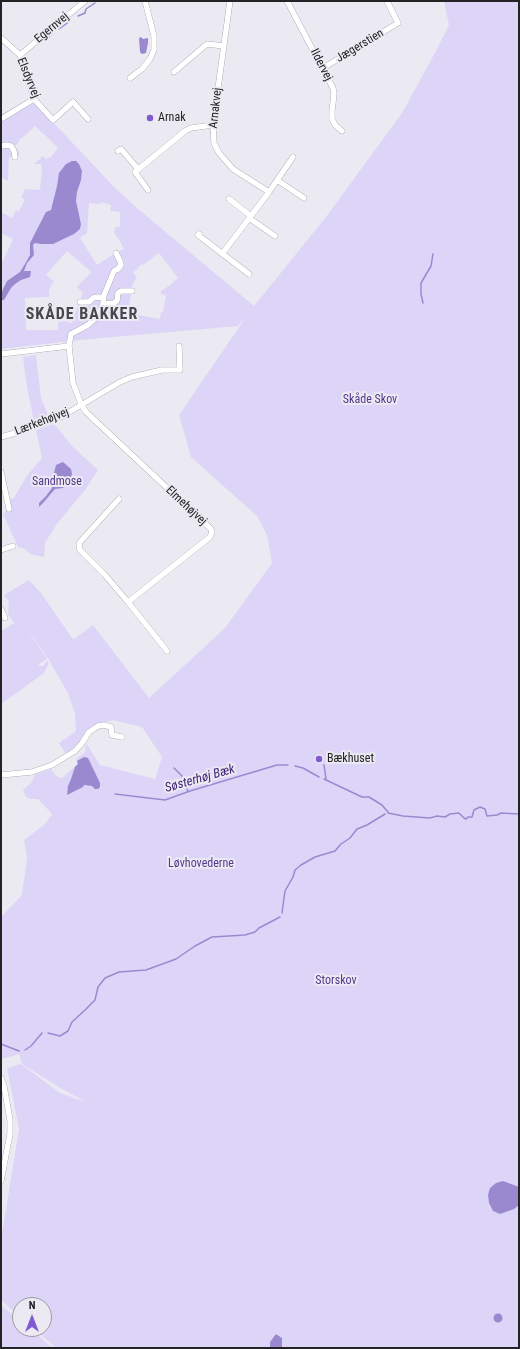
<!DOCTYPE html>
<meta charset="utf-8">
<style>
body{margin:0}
#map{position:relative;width:520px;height:1349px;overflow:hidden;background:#ebeaf2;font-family:"Roboto Condensed",sans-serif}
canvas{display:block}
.frame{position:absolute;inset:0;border:2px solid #232225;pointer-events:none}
.north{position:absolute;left:12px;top:1297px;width:40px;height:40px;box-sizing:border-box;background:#ebeaf2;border:1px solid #9b9aa0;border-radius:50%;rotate:0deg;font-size:11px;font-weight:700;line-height:16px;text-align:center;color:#232225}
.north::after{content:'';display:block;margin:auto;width:14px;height:18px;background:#8159d2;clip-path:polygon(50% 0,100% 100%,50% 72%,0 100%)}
</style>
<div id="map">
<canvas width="520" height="1349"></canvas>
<div class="frame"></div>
<div class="north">N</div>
</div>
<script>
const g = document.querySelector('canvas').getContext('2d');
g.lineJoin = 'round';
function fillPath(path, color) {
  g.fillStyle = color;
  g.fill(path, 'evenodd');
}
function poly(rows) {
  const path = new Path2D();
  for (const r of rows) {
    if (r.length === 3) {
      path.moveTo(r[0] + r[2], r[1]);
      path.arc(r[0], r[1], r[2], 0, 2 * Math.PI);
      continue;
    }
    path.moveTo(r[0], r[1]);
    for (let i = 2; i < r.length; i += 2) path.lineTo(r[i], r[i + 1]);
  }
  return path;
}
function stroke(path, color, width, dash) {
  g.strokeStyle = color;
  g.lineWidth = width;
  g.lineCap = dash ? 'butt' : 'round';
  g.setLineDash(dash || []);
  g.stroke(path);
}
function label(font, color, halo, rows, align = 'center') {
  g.font = font + ' "Roboto Condensed",sans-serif';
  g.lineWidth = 4;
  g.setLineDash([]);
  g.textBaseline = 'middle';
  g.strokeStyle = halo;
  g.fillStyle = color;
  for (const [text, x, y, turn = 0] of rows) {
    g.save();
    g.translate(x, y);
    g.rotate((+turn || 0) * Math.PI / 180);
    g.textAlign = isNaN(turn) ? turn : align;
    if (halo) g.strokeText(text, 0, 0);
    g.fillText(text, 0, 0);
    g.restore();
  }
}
fillPath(poly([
 [444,1,519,1,519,1348,56,1348,34,1329,44,1329,44,1305,20,1305,20,1317,1,1300,1,1240,19,1129,7,1068,21,1064,60,1093,86,1102,62,1089,22,1064,19,1054,2,1059,1,1057,1,917,22,895,27,857,24,840,45,824,52,814,38,799,30,799,26,797,23,790,31,783,35,775,51,769,56,776,62,778,77,764,76,759,85,752,86,743,100,765,155,779,162,757,142,727,113,720,91,726,76,746,66,754,59,743,76,731,75,714,68,693,49,660,23,623,47,659,39,664,39,666,43,666,47,661,49,663,44,673,1,704,1,631,14,623,8,614,9,602,4,595,29,580,41,593,72,638,74,639,93,625,149,698,225,628,272,563,267,535,257,516,191,457,179,415,246,317,238,326,80,340,1,349,1,265,13,239,1,233,2,217,1,212,12,218,16,210,19,211,25,199,21,198,25,189,40,190,42,167,41,166,41,164,34,164,43,156,46,159,49,157,50,158,58,148,44,134,43,134,35,126,27,134,19,140,20,141,15,146,19,151,19,157,9,157,8,181,2,178,3,177,1,176,1,121,32,103,37,105,115,188,137,208,254,306,326,217,402,113,436,51,449,25],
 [101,202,111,205,110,211,120,212,120,226,118,227,115,227,114,232,118,239,119,239,124,249,115,253,97,265,80,238,87,233,89,203,101,204],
 [67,251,91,272,77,287,83,293,71,323,65,321,58,322,58,330,26,330,25,298,49,297,50,294,49,293,49,290,54,281,46,275],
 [159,253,178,278,173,282,173,283,161,291,161,294,166,295,163,312,161,312,160,319,128,313,133,283,137,278,133,272,138,269,138,268,142,264,143,265],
 [36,355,41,398,49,417,34,422,26,381,23,357],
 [54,424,73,447,98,470,85,490,56,525,45,543,44,557,30,554,25,549,18,547,3,514,5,513,10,499,14,498,26,477,42,458,36,430],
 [1,1305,20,1321,20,1329,30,1329,53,1348,1,1348]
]), '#ddd5f8');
fillPath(poly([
 [141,37,143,39,148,38,148,43,146,53,142,54,140,52,139,38],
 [72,161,76,161,79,164,82,171,81,180,77,192,76,201,81,224,80,229,74,234,53,244,41,244,35,243,33,245,34,255,27,263,24,271,31,271,30,277,21,280,15,284,11,288,4,300,2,300,1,294,4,287,7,281,20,272,25,264,30,255,30,243,46,212,51,210,57,186,59,173,66,164],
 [63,462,71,469,72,474,70,480,63,488,55,489,43,503,39,507,39,503,46,496,52,488,52,481,56,465],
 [84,757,88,758,100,783,100,787,98,789,95,789,92,786,84,785,83,787,67,795,68,786,71,779,75,767,78,764,77,761],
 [503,1181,519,1187,519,1205,514,1209,500,1214,493,1211,489,1203,488,1195,490,1188,496,1183],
 [498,1318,4.5],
 [276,1334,282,1338,282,1348,270,1348,270,1342]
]), '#9b89d0');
stroke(poly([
 [78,16,85,13,86,9,95,3],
 [59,29,70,21],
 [48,38,53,32],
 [423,303,421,294,421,283,431,266,433,254],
 [324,765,326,779],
 [295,766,303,768,319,777],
 [174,768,182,776,188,792],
 [324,779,362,797,369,797,382,805,388,812],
 [115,794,165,800,190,791,277,765,288,765],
 [388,813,403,816,430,818,437,816,445,817,450,814,459,813,464,818,466,819,468,817,472,817,474,810,480,807,485,809,487,816,497,815,501,813,519,814],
 [282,913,285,891,293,877,295,870,301,865,315,857,335,851,341,844,350,838,357,829,367,825,385,814],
 [48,1033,60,1036,68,1031,72,1022,85,1010,95,1000,98,987,105,978,119,972,146,970,176,959,195,946,212,937,245,935,255,932,259,928,280,917],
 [1,1044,19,1051],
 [25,1050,31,1046,42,1033]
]), '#9b89d0', 1.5);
const minor = poly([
 [230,1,213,125,214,143,219,153,233,169,269,192,293,157],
 [287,1,333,88,334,94,332,111,332,119,335,125,342,131],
 [1,38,20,55,34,99,53,120,73,102,88,119],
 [20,55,85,1],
 [323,68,398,23,387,1],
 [174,72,207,44,224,46],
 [130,78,142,69,150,59,154,50,154,36,145,1],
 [1,119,34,99],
 [1,146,6,145,11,146,14,151,15,157],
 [118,151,121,149,138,169],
 [277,180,304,198],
 [148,190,135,172,185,131,191,128,213,125],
 [229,199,251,216],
 [249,218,275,236],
 [199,234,198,235,249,274],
 [222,254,269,192],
 [80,302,89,302,93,298,98,297,103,298],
 [103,304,114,303,117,301,118,293,121,291,132,291],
 [69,346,71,334,88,325,98,316,103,304,104,295,114,271,118,269,121,265,120,261,116,253],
 [1,354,69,346,73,383,81,404,86,412,211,529,212,532,210,537,128,602,105,575,80,550,79,546,80,542,119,499],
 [1,437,22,431,61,417,120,382,132,377,162,370,180,370,179,346],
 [1,472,9,509],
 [1,550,13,546],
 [128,602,167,651],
 [1,609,5,618],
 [1,775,32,772,52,765,75,751,82,743,89,732,98,726,104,725,111,727,112,735,122,737],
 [1,1078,4,1086,10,1120,10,1134,1,1181]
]);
stroke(minor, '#8f8e96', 6);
stroke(minor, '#fff', 5.5);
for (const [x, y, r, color] of [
 [150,118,4,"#8159d2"],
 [319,759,4,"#8159d2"]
]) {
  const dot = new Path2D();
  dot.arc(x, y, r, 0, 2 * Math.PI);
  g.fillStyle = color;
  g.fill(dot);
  stroke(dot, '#ebeaf2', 1.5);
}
label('12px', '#232225', '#ebeaf2', [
 ["Egernvej",52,28,-40],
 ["Jægerstien",360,46,-31],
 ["Ildervej",321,65,63],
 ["Elsdyrvej",28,78,68],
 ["Arnakvej",216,108,-84],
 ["Lærkehøjvej",42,422,-21],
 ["Elmehøjvej",186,506,43]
]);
label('12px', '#232225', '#ebeaf2', [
 ["Arnak",158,118],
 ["Bækhuset",327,759]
], 'left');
label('12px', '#55388d', '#ebeaf2', [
 ["Skåde Skov",370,400],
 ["Sandmose",57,482],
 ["Løvhovederne",201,864],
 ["Storskov",336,981]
]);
label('italic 13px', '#412377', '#ebeaf2', [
 ["Søsterhøj Bæk",200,779,-16]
]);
g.letterSpacing = '1px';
label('bold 16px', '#48474e', '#ebeaf2', [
 ["SKÅDE BAKKER",82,315]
]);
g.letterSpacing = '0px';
</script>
